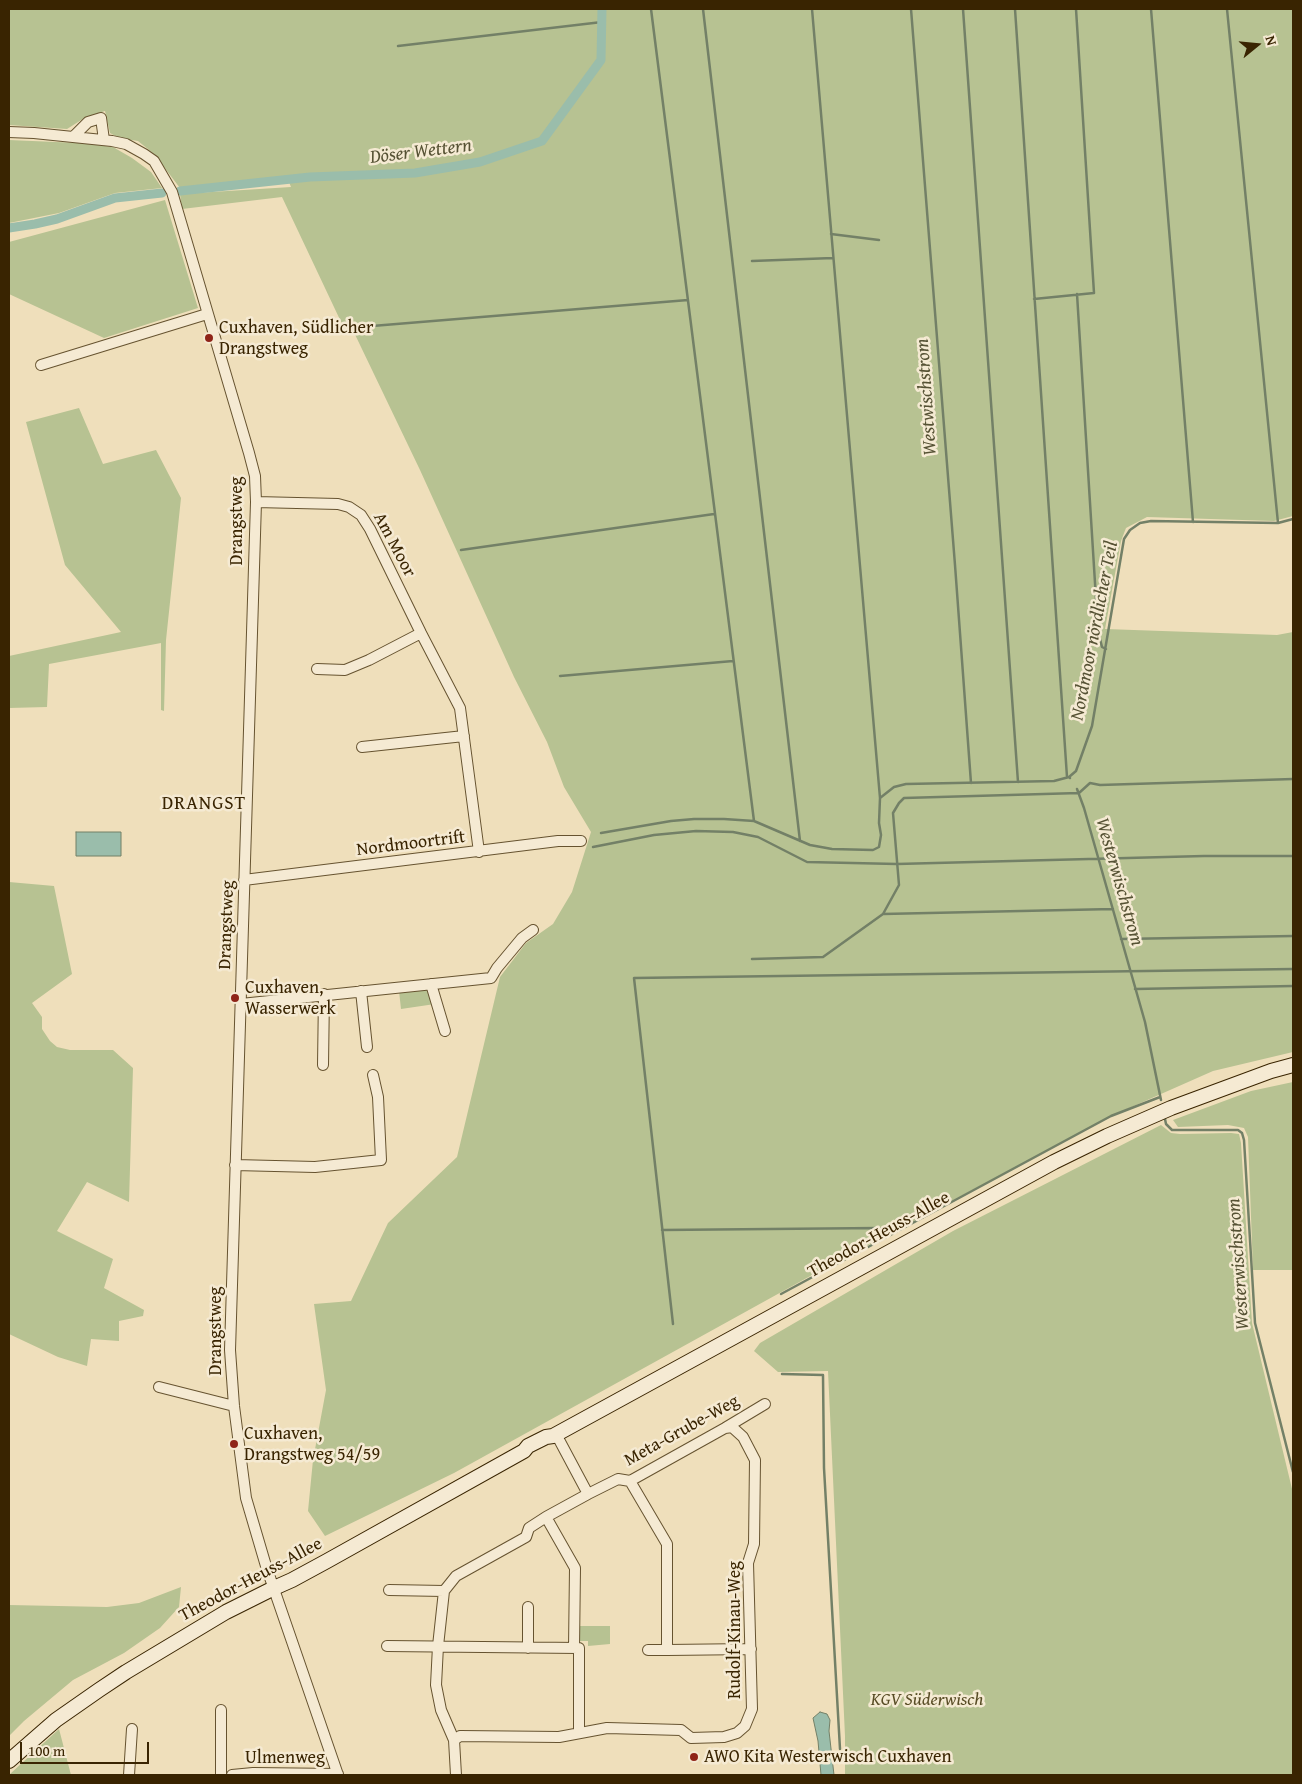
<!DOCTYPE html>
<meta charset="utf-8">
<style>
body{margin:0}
#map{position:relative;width:1302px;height:1784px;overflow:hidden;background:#efdfbb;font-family:"Gentium Book Plus",serif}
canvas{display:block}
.frame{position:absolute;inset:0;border:10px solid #392401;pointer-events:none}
.north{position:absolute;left:1232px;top:20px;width:50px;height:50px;-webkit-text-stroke:4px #f5ead3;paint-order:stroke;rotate:73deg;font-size:14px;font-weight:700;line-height:20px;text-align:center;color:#392401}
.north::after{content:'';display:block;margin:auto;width:18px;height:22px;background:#392401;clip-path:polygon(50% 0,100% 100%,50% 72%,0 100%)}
.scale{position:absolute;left:20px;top:1742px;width:129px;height:22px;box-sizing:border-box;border:2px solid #392401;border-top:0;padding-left:6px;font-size:15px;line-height:18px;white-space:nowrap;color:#392401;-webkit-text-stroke:4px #f5ead3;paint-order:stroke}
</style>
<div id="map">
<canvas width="1302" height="1784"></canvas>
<div class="frame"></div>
<div class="north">N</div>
<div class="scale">100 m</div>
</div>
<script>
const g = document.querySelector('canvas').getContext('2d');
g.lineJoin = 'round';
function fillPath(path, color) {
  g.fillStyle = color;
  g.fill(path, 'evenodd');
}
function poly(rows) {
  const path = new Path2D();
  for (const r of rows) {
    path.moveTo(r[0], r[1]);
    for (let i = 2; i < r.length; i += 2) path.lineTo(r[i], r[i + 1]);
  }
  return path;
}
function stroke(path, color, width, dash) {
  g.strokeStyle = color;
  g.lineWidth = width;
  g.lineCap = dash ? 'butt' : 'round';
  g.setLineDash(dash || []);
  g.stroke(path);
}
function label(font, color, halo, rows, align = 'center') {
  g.font = font + ' "Gentium Book Plus",serif';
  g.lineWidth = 5;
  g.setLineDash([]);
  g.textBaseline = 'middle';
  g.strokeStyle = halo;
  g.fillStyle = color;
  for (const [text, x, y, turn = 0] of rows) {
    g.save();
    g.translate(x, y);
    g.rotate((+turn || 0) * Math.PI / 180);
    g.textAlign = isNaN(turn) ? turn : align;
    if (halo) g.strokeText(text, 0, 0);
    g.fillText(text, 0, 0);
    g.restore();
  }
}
fillPath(poly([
 [9,9,1293,9,1293,516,1274,521,1147,517,1126,528,1121,541,1105,629,1277,635,1293,632,1293,1052,1213,1071,1118,1113,823,1269,454,1473,325,1536,308,1511,313,1460,326,1390,314,1304,351,1301,388,1223,457,1157,500,977,526,943,553,924,572,892,591,832,564,787,547,742,514,677,420,470,349,322,342,324,282,197,182,209,180,194,291,187,287,177,180,188,154,154,138,141,119,138,110,133,105,111,86,117,67,129,9,125],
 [9,140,79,143,113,147,132,158,151,172,162,188,115,193,59,213,9,223],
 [165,200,198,308,104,338,9,294,9,242],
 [79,408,103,464,156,450,181,498,166,640,164,711,161,710,161,643,49,664,47,707,9,708,9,656,121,632,65,565,26,422],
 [9,882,54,886,72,974,32,1003,42,1017,42,1029,50,1041,57,1047,70,1050,113,1050,133,1068,129,1202,87,1182,57,1231,113,1259,104,1288,144,1310,143,1316,119,1321,119,1341,91,1339,87,1366,58,1357,9,1334],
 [423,988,430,991,435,1004,401,1009,399,991],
 [1293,1082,1293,1270,1253,1270,1248,1137,1244,1128,1228,1125,1178,1127,1173,1120,1251,1091],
 [1161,1125,1171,1133,1180,1134,1231,1133,1239,1134,1241,1143,1252,1323,1293,1493,1293,1775,845,1775,845,1736,828,1371,778,1372,754,1351,760,1343,953,1231],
 [181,1587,179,1607,160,1628,124,1653,73,1680,24,1721,9,1736,9,1605,107,1607,139,1603],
 [580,1626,610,1626,610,1644,588,1646,588,1641,580,1641],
 [59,1729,71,1775,9,1775,10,1774]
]), '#b7c292');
const water = poly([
 [76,832,121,832,121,856,76,856,76,832],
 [820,1712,827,1714,830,1720,829,1731,834,1775,821,1775,818,1741,813,1718,820,1712]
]);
fillPath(water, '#9abdab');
stroke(water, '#738067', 1);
stroke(poly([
 [651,9,754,821],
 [703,9,800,841],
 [812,9,880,798],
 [911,9,955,565,971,783],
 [963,9,1018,782],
 [1015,9,1067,777],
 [1151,9,1193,522],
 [1227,9,1278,523],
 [398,46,602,22],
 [831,234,879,240],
 [752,261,833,258],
 [1077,294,1098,631,1102,647,1106,649],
 [1034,299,1094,293,1076,9],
 [360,327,688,300],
 [461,550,714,514],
 [560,676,733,661],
 [1069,777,1076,771,1092,726,1124,539,1130,530,1140,523,1151,521,1278,523,1293,519],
 [1077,789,1084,808,1145,1022,1161,1100],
 [601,833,671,821,694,819,724,819,754,821,810,845,832,849,873,850,879,847,881,835,879,823,880,798,894,787,906,784,1054,781,1069,777,1070,778],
 [593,847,654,835,696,831,733,832,758,837,807,862,897,864,1204,856,1293,856],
 [883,914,1113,909],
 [1121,939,1293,936],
 [752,959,823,957,883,914,899,885,893,813,899,803,904,798,1079,793,1090,783,1100,785,1293,779],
 [1135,989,1293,986],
 [1165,1119,1166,1124,1172,1130,1238,1130,1242,1133,1244,1140,1255,1323,1293,1472],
 [662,1230,879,1228,885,1230,888,1236],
 [781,1294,1111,1116,1160,1097],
 [673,1324,634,978,1293,969],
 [782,1374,823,1375,824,1468,840,1749]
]), '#738067', 2.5);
stroke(poly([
 [180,191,310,177,415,173,480,162,542,141,601,60,602,9],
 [9,228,35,224,57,219,115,198,162,193]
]), '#9abdab', 9);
const street = poly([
 [9,132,34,133,112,141,126,144,144,154,154,161,172,192,249,453,255,476,256,502,230,1350,234,1406,246,1498,266,1566,338,1775],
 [74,136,88,122,101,118,104,140],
 [41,365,207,314],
 [256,502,338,504,349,507,361,515,370,529,421,633,460,708,479,852],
 [317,669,345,670,369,660,421,633],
 [362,747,464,736],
 [244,880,558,841,581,841],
 [431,984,445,1031],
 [361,991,367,1047],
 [241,1004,491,978,497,968,522,938,533,930],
 [323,1065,324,994],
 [235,1165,315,1167,381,1160,378,1097,373,1075],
 [159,1387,234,1406],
 [630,1481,667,1544,667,1650,751,1649],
 [588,1494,618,1479,630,1481,725,1428,765,1404],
 [546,1517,575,1568,574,1648],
 [389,1590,444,1591],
 [387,1646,579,1648,579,1732],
 [528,1648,528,1607],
 [648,1650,667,1650],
 [454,1740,460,1736,559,1737,607,1728,681,1730,691,1738,724,1737,737,1733,745,1726,752,1709,748,1563,754,1544,755,1460,743,1437,732,1427,725,1428],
 [129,1775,132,1729],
 [221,1775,221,1710],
 [232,1775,253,1773,338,1774],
 [456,1775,454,1740,441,1710,436,1685,438,1646,444,1591,456,1576,526,1537,529,1528,546,1517,588,1494,556,1434]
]);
const secondary = poly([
 [9,1761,56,1720,99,1690,126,1672,226,1612,274,1588,292,1580,327,1561,524,1451,528,1446,546,1437,553,1436,1054,1162,1107,1136,1171,1108,1271,1071,1293,1065]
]);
stroke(street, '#665330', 12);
stroke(secondary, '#392401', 16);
stroke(street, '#f5ead3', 10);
stroke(secondary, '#f5ead3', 14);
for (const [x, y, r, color] of [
 [209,338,5,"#8f2418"],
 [235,998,5,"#8f2418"],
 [234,1444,5,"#8f2418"],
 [694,1757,5,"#8f2418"]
]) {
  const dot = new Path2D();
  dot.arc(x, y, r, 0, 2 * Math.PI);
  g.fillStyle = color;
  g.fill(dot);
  stroke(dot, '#f5ead3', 2);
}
label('18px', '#392401', '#f5ead3', [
 ["Cuxhaven, Südlicher",219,328],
 ["Drangstweg",219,349],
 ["Cuxhaven,",245,988],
 ["Wasserwerk",245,1009],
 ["Cuxhaven,",244,1434],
 ["Drangstweg 54/59",244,1455],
 ["AWO Kita Westerwisch Cuxhaven",704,1757]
], 'left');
label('18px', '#392401', '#f5ead3', [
 ["Drangstweg",237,521,-90],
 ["Am Moor",394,545,62],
 ["Nordmoortrift",411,844,-7],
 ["Drangstweg",227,925,-88],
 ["Theodor-Heuss-Allee",879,1235,-29],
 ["Drangstweg",216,1331,-90],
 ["Meta-Grube-Weg",682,1431,-29],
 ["Theodor-Heuss-Allee",251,1580,-28],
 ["Rudolf-Kinau-Weg",735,1630,-90],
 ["Ulmenweg",285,1758]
]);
label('italic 18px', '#584c25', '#f5ead3', [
 ["KGV Süderwisch",927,1700]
]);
label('italic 19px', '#565234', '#f5ead3', [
 ["Döser Wettern",421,152,-7],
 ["Westwischstrom",927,397,-94],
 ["Nordmoor nördlicher Teil",1095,631,-79],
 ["Westerwischstrom",1119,882,74],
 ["Westerwischstrom",1239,1264,-94]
]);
g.letterSpacing = '1px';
label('19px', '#392401', '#f5ead3', [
 ["DRANGST",204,804]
]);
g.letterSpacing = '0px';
</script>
